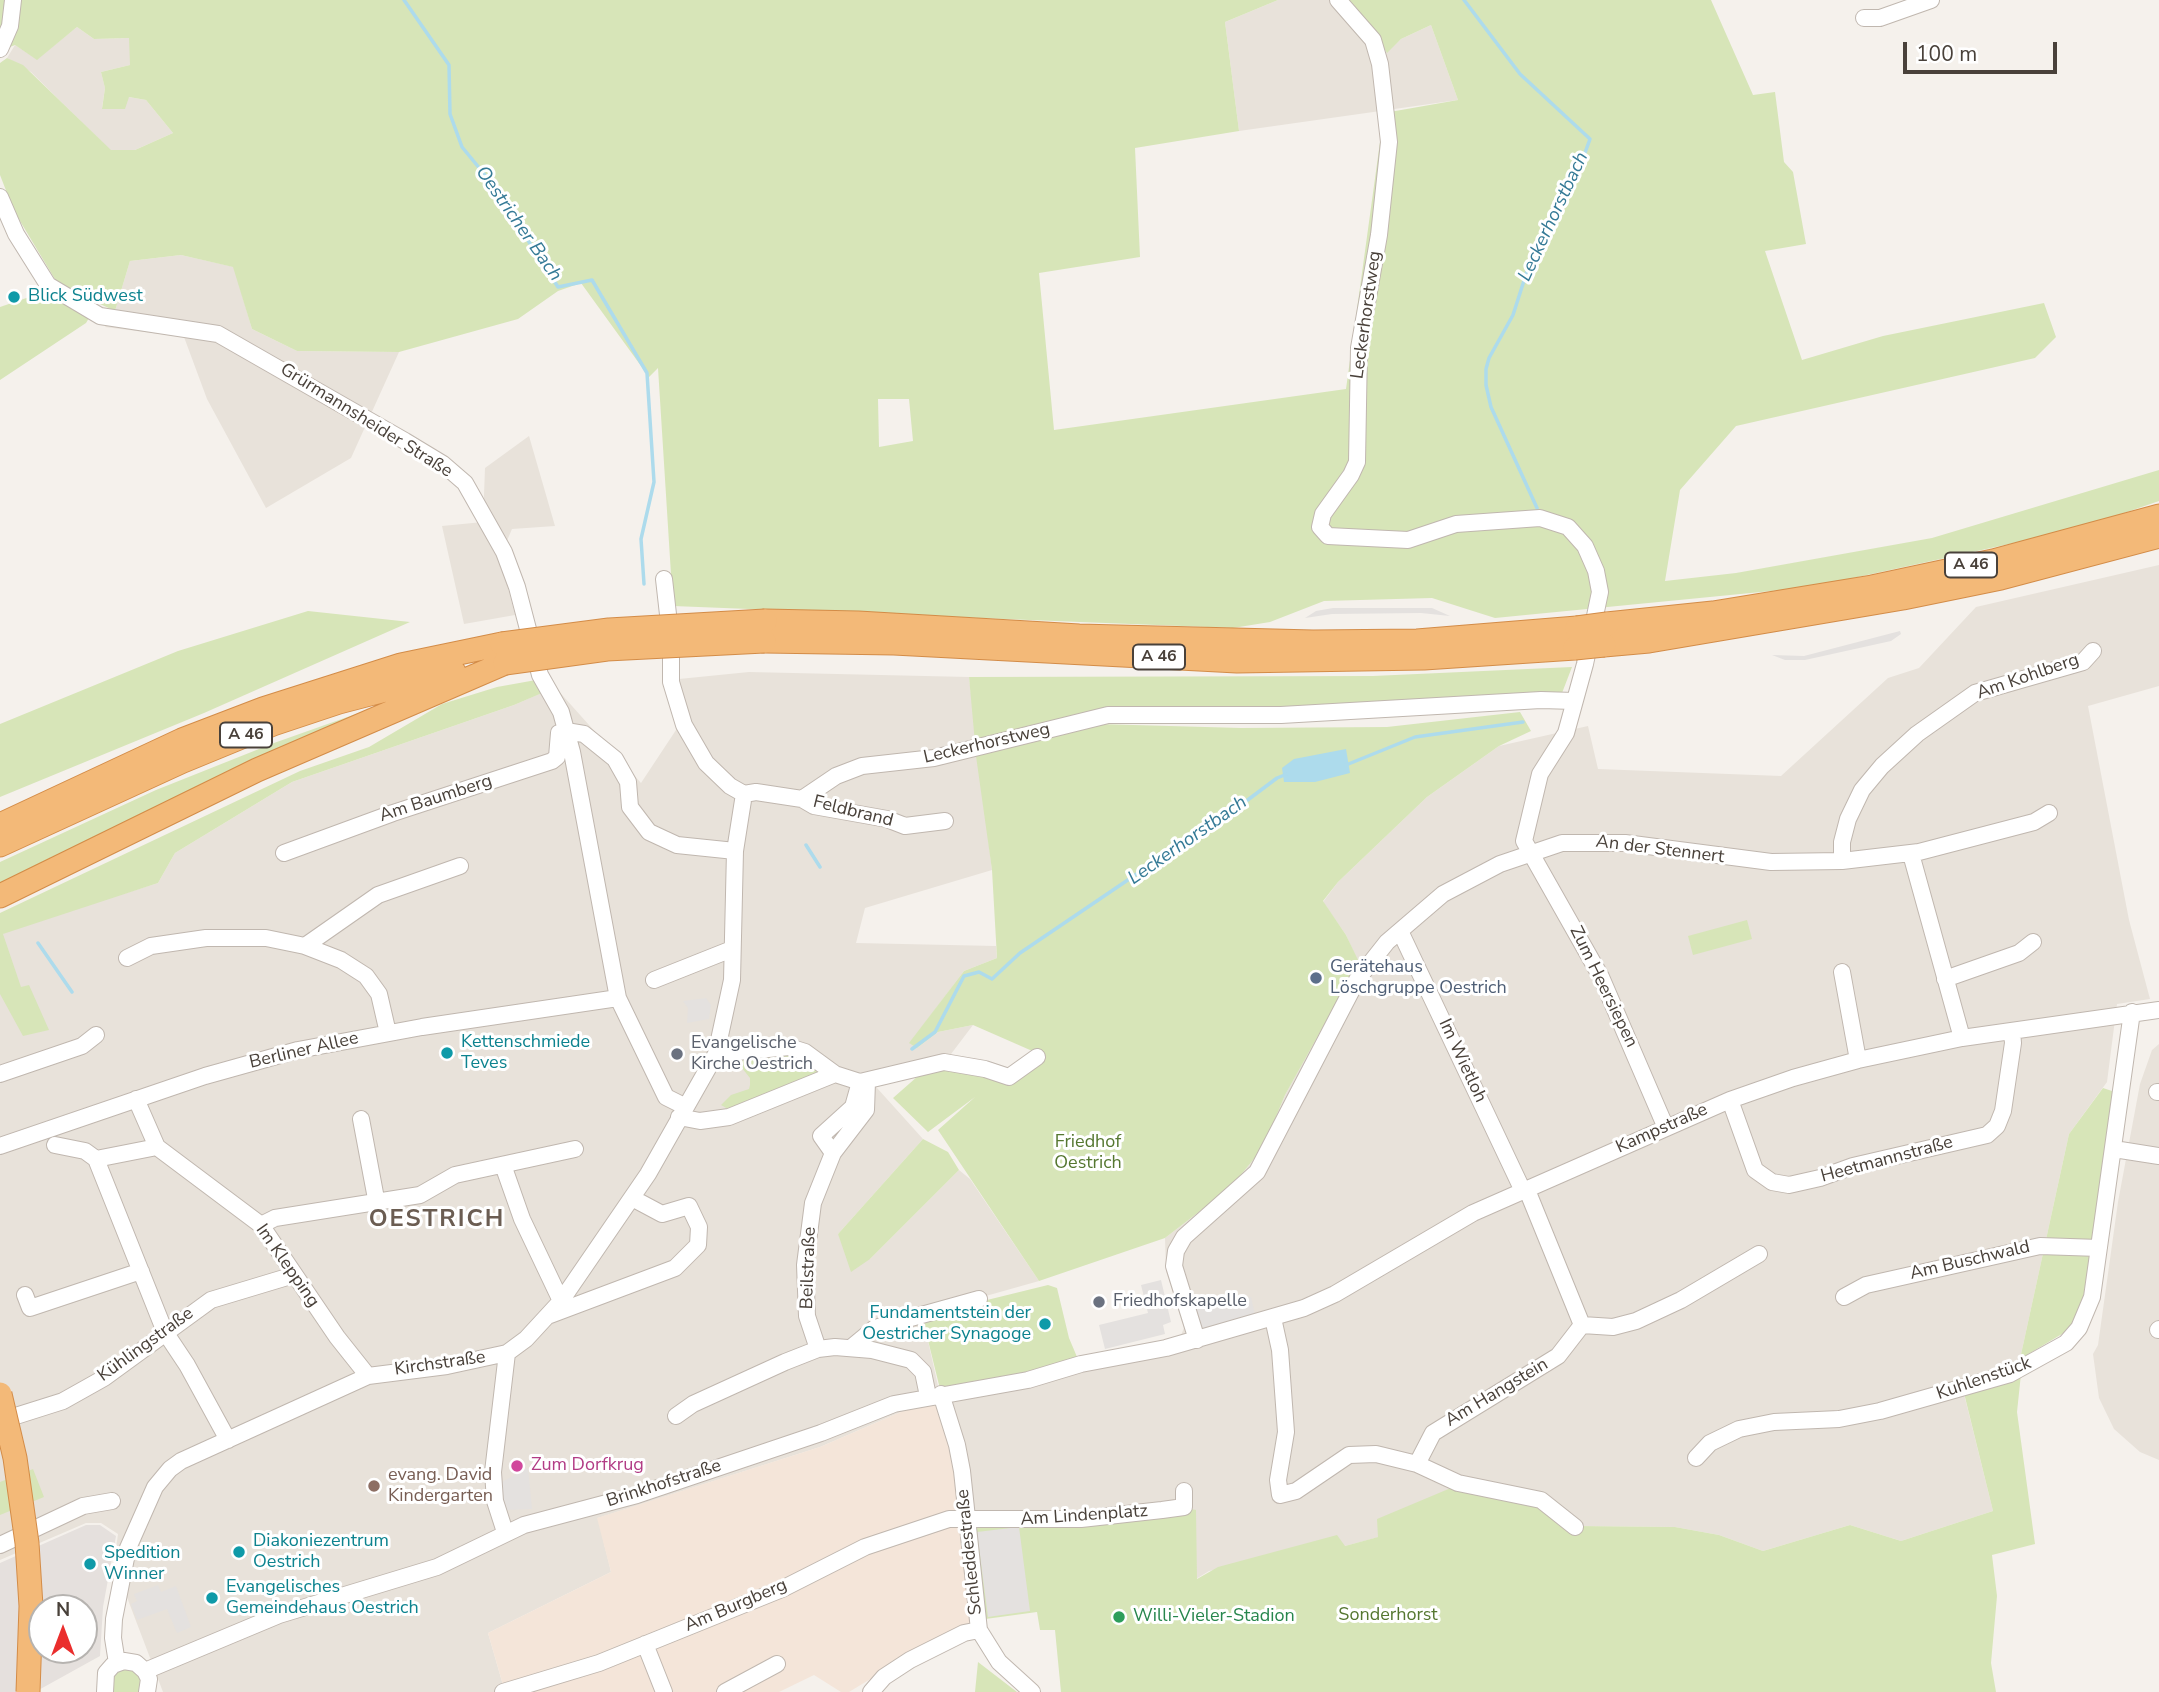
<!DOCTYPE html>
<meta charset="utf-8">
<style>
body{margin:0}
#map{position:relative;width:2159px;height:1692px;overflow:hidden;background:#f5f1ec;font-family:"Nunito Sans",sans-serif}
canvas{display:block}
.north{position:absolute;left:28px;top:1594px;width:70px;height:70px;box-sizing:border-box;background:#fff;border:2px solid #b6b3b0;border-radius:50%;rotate:0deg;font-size:19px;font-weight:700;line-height:28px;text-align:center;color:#49413a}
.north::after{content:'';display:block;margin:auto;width:24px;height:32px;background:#ea2e2d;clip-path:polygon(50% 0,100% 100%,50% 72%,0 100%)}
.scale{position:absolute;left:1903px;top:42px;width:154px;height:32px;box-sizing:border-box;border:4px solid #49413a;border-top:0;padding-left:9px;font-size:21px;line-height:24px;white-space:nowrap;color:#49413a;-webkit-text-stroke:5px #fff;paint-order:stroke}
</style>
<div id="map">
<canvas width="2159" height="1692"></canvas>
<div class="north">N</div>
<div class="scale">100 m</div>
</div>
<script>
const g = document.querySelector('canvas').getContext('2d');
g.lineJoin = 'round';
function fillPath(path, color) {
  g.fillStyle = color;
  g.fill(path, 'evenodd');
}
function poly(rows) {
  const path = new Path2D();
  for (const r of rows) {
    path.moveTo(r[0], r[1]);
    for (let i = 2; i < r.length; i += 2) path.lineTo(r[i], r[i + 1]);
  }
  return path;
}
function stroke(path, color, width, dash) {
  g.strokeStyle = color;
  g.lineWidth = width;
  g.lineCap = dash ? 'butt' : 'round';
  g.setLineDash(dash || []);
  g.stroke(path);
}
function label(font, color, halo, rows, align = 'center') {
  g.font = font + ' "Nunito Sans",sans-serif';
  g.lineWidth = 6;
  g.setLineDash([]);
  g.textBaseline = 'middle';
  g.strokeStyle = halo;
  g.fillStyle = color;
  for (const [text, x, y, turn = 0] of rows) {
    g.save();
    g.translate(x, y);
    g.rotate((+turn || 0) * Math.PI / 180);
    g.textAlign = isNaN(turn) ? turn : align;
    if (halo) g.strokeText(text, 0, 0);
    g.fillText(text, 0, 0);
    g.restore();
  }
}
fillPath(poly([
 [1278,0,1345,0,1387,52,1401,39,1431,25,1458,100,1239,131,1225,22],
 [77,27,94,39,130,38,130,65,101,72,105,88,102,108,129,97,146,100,173,133,135,150,111,151,31,72,7,58,15,45,37,59],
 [181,255,234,267,252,329,297,351,399,352,351,458,266,508,207,399,184,337,105,327,115,311,130,261],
 [529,436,555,526,512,529,500,557,515,615,464,624,442,526,483,522,485,468],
 [2159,565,2159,686,2088,706,2129,920,2150,999,2117,1004,2107,1082,2069,1134,2020,1359,1964,1394,1993,1511,1901,1541,1850,1525,1763,1551,1719,1535,1675,1527,1576,1526,1379,1537,1345,1546,1209,1571,1196,1579,1196,1511,969,1515,942,1394,1165,1351,1181,1335,1184,1328,1166,1271,1165,1238,1230,1188,1263,1148,1285,1095,1358,962,1346,935,1323,902,1338,882,1427,797,1499,746,1588,726,1598,769,1781,776,1888,678,1919,668,1976,607],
 [749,672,969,677,992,870,865,908,856,943,996,946,997,958,964,971,910,1043,917,1048,938,1032,973,1025,948,1058,868,1078,923,1139,838,1234,870,1259,959,1170,970,1179,1039,1281,922,1314,940,1395,820,1447,598,1518,611,1572,488,1633,505,1692,163,1692,114,1563,118,1534,101,1523,86,1523,0,1560,0,935,17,927,158,883,175,853,292,782,514,705,555,687,641,783,676,730,679,679],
 [2159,1044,2159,1460,2140,1452,2114,1429,2099,1398,2093,1354,2098,1345,2118,1202,2140,1084,2152,1050]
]), '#e8e2da');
fillPath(poly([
 [940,1395,956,1445,978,1628,905,1658,849,1692,841,1692,814,1675,779,1692,505,1692,488,1633,611,1572,597,1518,820,1447]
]), '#f4e5d9');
fillPath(poly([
 [86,1525,100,1525,116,1536,103,1607,100,1656,35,1692,0,1692,0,1563],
 [42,1608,84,1608,84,1650,42,1650]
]), '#e5e0dd');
fillPath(poly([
 [0,0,1278,0,1225,22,1239,131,1135,148,1140,257,1039,273,1054,430,1346,389,1384,113,1458,100,1431,25,1401,39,1387,53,1372,30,1345,0,1711,0,1753,95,1775,92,1784,162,1793,172,1806,244,1765,251,1802,360,1883,336,2044,303,2056,337,2035,358,1736,426,1680,490,1665,581,1736,573,1932,538,2159,470,2159,501,2078,529,1812,587,1495,618,1432,598,1324,601,1270,622,1233,628,673,606,658,368,649,377,581,283,558,291,518,319,399,352,297,351,252,329,233,267,181,255,130,261,115,311,85,297,56,281,14,211,0,175,0,63,7,58,23,65,111,150,135,150,173,133,146,100,129,97,125,109,102,109,105,88,101,72,130,65,129,38,94,39,77,27,37,60,15,45,0,51],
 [878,399,909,399,913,441,879,447],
 [44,292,89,318,86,323,0,380,0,307],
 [308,611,410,622,204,713,0,797,0,724,178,651],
 [1572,667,1562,693,1334,709,1089,711,975,743,969,677,1373,676],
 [536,680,542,693,514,705,292,782,175,853,158,883,3,934,21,987,29,985,49,1030,23,1036,0,994,0,913,300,771,369,747,442,704,497,687],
 [401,698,0,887,0,862,156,790,274,743],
 [1520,712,1531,731,1499,746,1427,797,1338,882,1323,901,1346,935,1359,962,1285,1095,1263,1148,1230,1188,1165,1238,1039,1281,938,1130,975,1097,928,1132,893,1098,918,1076,947,1066,998,1079,1046,1057,973,1025,938,1032,917,1048,909,1043,964,971,997,958,992,870,976,756,1097,724,1241,728,1387,727],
 [1747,920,1752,939,1693,955,1688,936],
 [792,1052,821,1071,728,1109,721,1105,731,1095,749,1089,750,1085,750,1078,734,1058],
 [2103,1088,2115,1092,2083,1299,2072,1328,2020,1359,2069,1134],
 [923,1139,948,1152,959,1170,870,1259,851,1272,838,1234],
 [1048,1285,1057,1288,1069,1338,1080,1364,941,1393,922,1316],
 [2021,1374,2017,1412,2035,1544,1992,1555,1997,1596,1991,1663,1996,1692,1061,1692,1055,1630,1040,1630,1037,1612,978,1620,969,1519,1186,1508,1196,1510,1197,1579,1218,1567,1337,1535,1345,1546,1378,1537,1377,1519,1458,1485,1524,1497,1576,1526,1675,1527,1719,1535,1763,1551,1850,1525,1901,1541,1993,1511,1964,1393],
 [33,1469,44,1497,0,1515,0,1482],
 [978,1662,1017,1692,975,1692],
 [127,1668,137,1672,142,1680,139,1692,113,1692,110,1682,115,1673]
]), '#d7e5b8');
fillPath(poly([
 [1333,608,1432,608,1450,616,1421,613,1332,614,1305,618,1316,611],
 [1900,631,1901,634,1891,641,1805,660,1785,660,1772,655,1804,656],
 [706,998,711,1005,709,1019,687,1023,688,1008,683,1001],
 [1161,1280,1171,1322,1163,1325,1165,1334,1105,1349,1099,1325,1148,1313,1141,1285],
 [1251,1297,1255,1315,1203,1328,1193,1310],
 [528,1468,532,1509,505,1510,500,1483],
 [1019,1527,1030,1611,988,1617,977,1532],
 [158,1585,161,1592,176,1586,191,1627,177,1633,167,1609,137,1620,131,1604,137,1601,134,1594]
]), '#e4e1df');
fillPath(poly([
 [1346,749,1350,773,1315,782,1284,782,1282,768,1294,759]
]), '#addbec');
stroke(poly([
 [404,0,449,65,450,114,462,147,490,181,558,287,592,280,647,373,654,482,641,539,644,584],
 [1464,0,1520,74,1590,139,1574,183,1529,265,1513,315,1489,358,1486,369,1486,385,1491,407,1537,508],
 [1346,765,1415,737,1523,722],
 [806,845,820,867],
 [38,943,72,992],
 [912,1049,935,1032,964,976,979,972,992,979,1020,953,1147,867,1209,829,1277,778,1287,774]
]), '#addbec', 3.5);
const minor = poly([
 [1338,0,1373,40,1380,64,1389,142,1379,235,1359,348,1357,462,1351,475,1323,514,1320,527,1328,536,1408,540,1456,524,1540,518,1568,527,1585,546,1596,571,1600,592,1585,664,1566,733,1540,774,1524,841,1601,977,1666,1128],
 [1864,18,1880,18,1931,0],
 [0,49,10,26,13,0],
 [0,197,16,234,48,285,100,316,218,334,405,441,443,464,465,483,504,552,517,587,540,675,561,712,572,752,618,998,666,1097,684,1106],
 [664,579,671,641,671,682,684,725,706,763,730,786,744,794],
 [566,731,584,734,615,759,628,782,630,807,649,832,677,845,735,851],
 [744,794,756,792,802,799,836,776,862,766,934,758,1108,715,1281,715,1541,700,1574,701],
 [802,799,814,806,887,819,905,826,945,821],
 [284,853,393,813,552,761,557,757,559,733,566,731],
 [1911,854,1962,1038],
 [1842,861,1842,842,1848,819,1862,790,1882,766,1917,734,1975,693,2083,662,2093,651],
 [1400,931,1523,1191],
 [305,946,378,895,460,866],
 [127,958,151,946,206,938,266,938,305,946,341,960,366,976,379,994,388,1033],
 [1842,972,1858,1060],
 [1945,979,2019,953,2033,942],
 [654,980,732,949],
 [716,1054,789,1047,805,1052,835,1074,860,1082,944,1062,985,1069,1009,1077,1037,1057],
 [0,1074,82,1046,96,1035],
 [2157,1092,2159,1092],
 [136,1099,157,1147,261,1225,337,1337,368,1376],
 [1730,1100,1755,1170,1772,1182,1789,1185,1820,1178,1853,1166,1987,1135,1997,1126,2003,1111,2013,1043,2012,1031],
 [679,1117,700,1121,729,1117,835,1074],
 [361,1119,377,1204],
 [55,1145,85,1151,96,1159,165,1332,187,1365,228,1440],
 [0,1146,205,1076,298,1050,422,1027,618,998],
 [2114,1149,2159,1156],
 [833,1153,821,1136,853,1107,860,1082],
 [96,1159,157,1147],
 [503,1165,522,1219,561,1301],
 [1527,1190,1582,1325],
 [261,1225,275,1218,420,1195,455,1175,575,1149],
 [25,1295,30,1308,141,1271],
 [1844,1297,1866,1285,2040,1246,2099,1248],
 [550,1315,675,1268,698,1245,699,1227,689,1206,662,1214,632,1198],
 [1273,1318,1280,1350,1286,1432,1278,1480,1280,1495,1296,1491,1349,1455,1376,1454,1417,1464,1458,1483,1541,1500,1575,1527],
 [1582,1325,1613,1327,1636,1321,1681,1300,1759,1254],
 [2158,1330,2159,1329],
 [1197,1340,1174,1266,1176,1251,1184,1237,1257,1172,1357,980,1387,942,1443,894,1500,864,1562,843,1625,843,1771,862,1842,861,1919,852,2034,822,2049,813],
 [852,1347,875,1328,979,1299],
 [818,1349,807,1316,805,1265,813,1203,833,1153,866,1110,867,1082],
 [941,1394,957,1445,962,1471,979,1630,999,1662,1032,1692],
 [676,1416,693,1404,785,1362,818,1349,835,1347,872,1350,911,1360,923,1372,928,1396],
 [0,1421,63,1401,104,1378,211,1300,294,1275],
 [1696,1458,1710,1443,1739,1429,1774,1422,1839,1419,1880,1411,2010,1374,2066,1343,2079,1328,2092,1297,2132,1012],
 [1417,1464,1433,1433,1558,1356,1582,1325],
 [505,1532,495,1501,493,1472,507,1353],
 [0,1545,83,1506,112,1501],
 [645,1644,664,1692],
 [117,1663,113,1638,114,1619,128,1548,155,1487,170,1469,181,1461,368,1376,447,1366,507,1353,526,1339,561,1301,648,1174,716,1054,732,980,735,851,744,794],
 [145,1671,279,1615,437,1567,524,1525,637,1495,821,1433,894,1404,1028,1380,1081,1364,1166,1348,1304,1308,1335,1294,1473,1213,1730,1100,1793,1078,1858,1060,1962,1038,2159,1010],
 [105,1692,106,1673,113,1665,124,1661,136,1663,145,1671,149,1679,147,1692],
 [503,1692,599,1663,782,1589,865,1547,949,1519,1081,1519,1162,1510,1184,1507,1184,1491],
 [725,1692,777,1664],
 [871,1692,884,1677,910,1660,964,1633,979,1630]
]);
const highway = poly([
 [765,621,858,623,1079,636,1313,642,1417,641,1577,628],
 [1607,624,1713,613,1872,587,1993,561,2159,516],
 [764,641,894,643,1237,661,1424,658,1575,648],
 [1604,645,1649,641,1903,598,2001,578,2159,536],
 [0,825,182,740,263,709,401,665,502,644],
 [0,845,183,761,273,724,339,702,454,672],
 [0,896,257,770,505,663]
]);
stroke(minor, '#c0b7af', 18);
stroke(highway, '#d38c48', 25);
stroke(minor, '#fff', 16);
stroke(highway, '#f3b978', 23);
const highwayBridge = poly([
 [1577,628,1607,624],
 [502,644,609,630,765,621],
 [1575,648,1604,645],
 [505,663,607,649,764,641],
 [0,1394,15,1458,27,1543,31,1606,28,1692]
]);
stroke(highwayBridge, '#d38c48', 25, []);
stroke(highwayBridge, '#f3b978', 23);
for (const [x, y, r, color] of [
 [14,297,7,"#0f9aa8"],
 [1316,978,7,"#5c6f8a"],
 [447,1053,7,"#0f9aa8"],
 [677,1054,7,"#6b7280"],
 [1099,1302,7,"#6b7280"],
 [1045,1324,7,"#0f9aa8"],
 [517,1466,7,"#d1479c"],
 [374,1486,7,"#8d6e63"],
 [239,1552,7,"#0f9aa8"],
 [90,1564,7,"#0f9aa8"],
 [212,1598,7,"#0f9aa8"],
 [1119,1617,7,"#2e9e5b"]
]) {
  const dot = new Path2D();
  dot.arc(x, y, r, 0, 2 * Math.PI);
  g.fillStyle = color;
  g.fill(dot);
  stroke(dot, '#fff', 2.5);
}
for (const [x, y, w] of [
 [1971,565,52],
 [1159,657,52],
 [246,735,52]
]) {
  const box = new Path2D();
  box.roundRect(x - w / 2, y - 12.5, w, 25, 5);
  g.fillStyle = '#fff';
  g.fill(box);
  stroke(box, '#49413a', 2);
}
label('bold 16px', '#49413a', null, [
 ["A 46",1971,565],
 ["A 46",1159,657],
 ["A 46",246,735]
]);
label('18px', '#0d838f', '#fff', [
 ["Blick Südwest",28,297],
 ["Kettenschmiede",461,1043],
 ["Teves",461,1064],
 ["Fundamentstein der",1031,1314,"right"],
 ["Oestricher Synagoge",1031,1335,"right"],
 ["Diakoniezentrum",253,1542],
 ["Oestrich",253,1563],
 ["Spedition",104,1554],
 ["Winner",104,1575],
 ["Evangelisches",226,1588],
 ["Gemeindehaus Oestrich",226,1609]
], 'left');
label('18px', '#49413a', '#fff', [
 ["Leckerhorstweg",1367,315,-82],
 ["Grürmannsheider Straße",366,421,32],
 ["Am Kohlberg",2028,677,-19],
 ["Leckerhorstweg",987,744,-13],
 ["Am Baumberg",436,799,-18],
 ["Feldbrand",853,812,14],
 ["An der Stennert",1660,850,7],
 ["Zum Heersiepen",1603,987,64],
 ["Berliner Allee",304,1051,-13],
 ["Im Wietloh",1462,1061,65],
 ["Kampstraße",1662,1129,-24],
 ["Heetmannstraße",1887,1160,-15],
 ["Am Buschwald",1970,1261,-13],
 ["Im Klepping",287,1266,55],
 ["Beilstraße",809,1268,-88],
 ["Kühlingstraße",146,1345,-36],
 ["Kirchstraße",440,1364,-8],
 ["Kuhlenstück",1984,1379,-19],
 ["Am Hangstein",1497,1393,-31],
 ["Brinkhofstraße",664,1484,-18],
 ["Am Lindenplatz",1084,1516,-4],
 ["Schleddestraße",970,1552,-96],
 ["Am Burgberg",736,1606,-23]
]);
label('18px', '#4e5e75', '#fff', [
 ["Gerätehaus",1330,968],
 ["Löschgruppe Oestrich",1330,989]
], 'left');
label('18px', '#5b616d', '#fff', [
 ["Evangelische",691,1044],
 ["Kirche Oestrich",691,1065],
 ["Friedhofskapelle",1113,1302]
], 'left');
label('18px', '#557730', '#fff', [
 ["Friedhof",1088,1143],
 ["Oestrich",1088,1164],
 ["Sonderhorst",1388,1616]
]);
label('18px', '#b23c85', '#fff', [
 ["Zum Dorfkrug",531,1466]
], 'left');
label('18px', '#785e54', '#fff', [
 ["evang. David",388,1476],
 ["Kindergarten",388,1497]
], 'left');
label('18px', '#27864d', '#fff', [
 ["Willi-Vieler-Stadion",1133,1617]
], 'left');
label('italic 19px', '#347a96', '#fff', [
 ["Leckerhorstbach",1554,217,-65],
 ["Oestricher Bach",518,224,55],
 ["Leckerhorstbach",1188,841,-35]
]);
g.letterSpacing = '2px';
label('bold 24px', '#6b5d52', '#fff', [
 ["OESTRICH",437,1220]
]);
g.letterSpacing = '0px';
</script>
